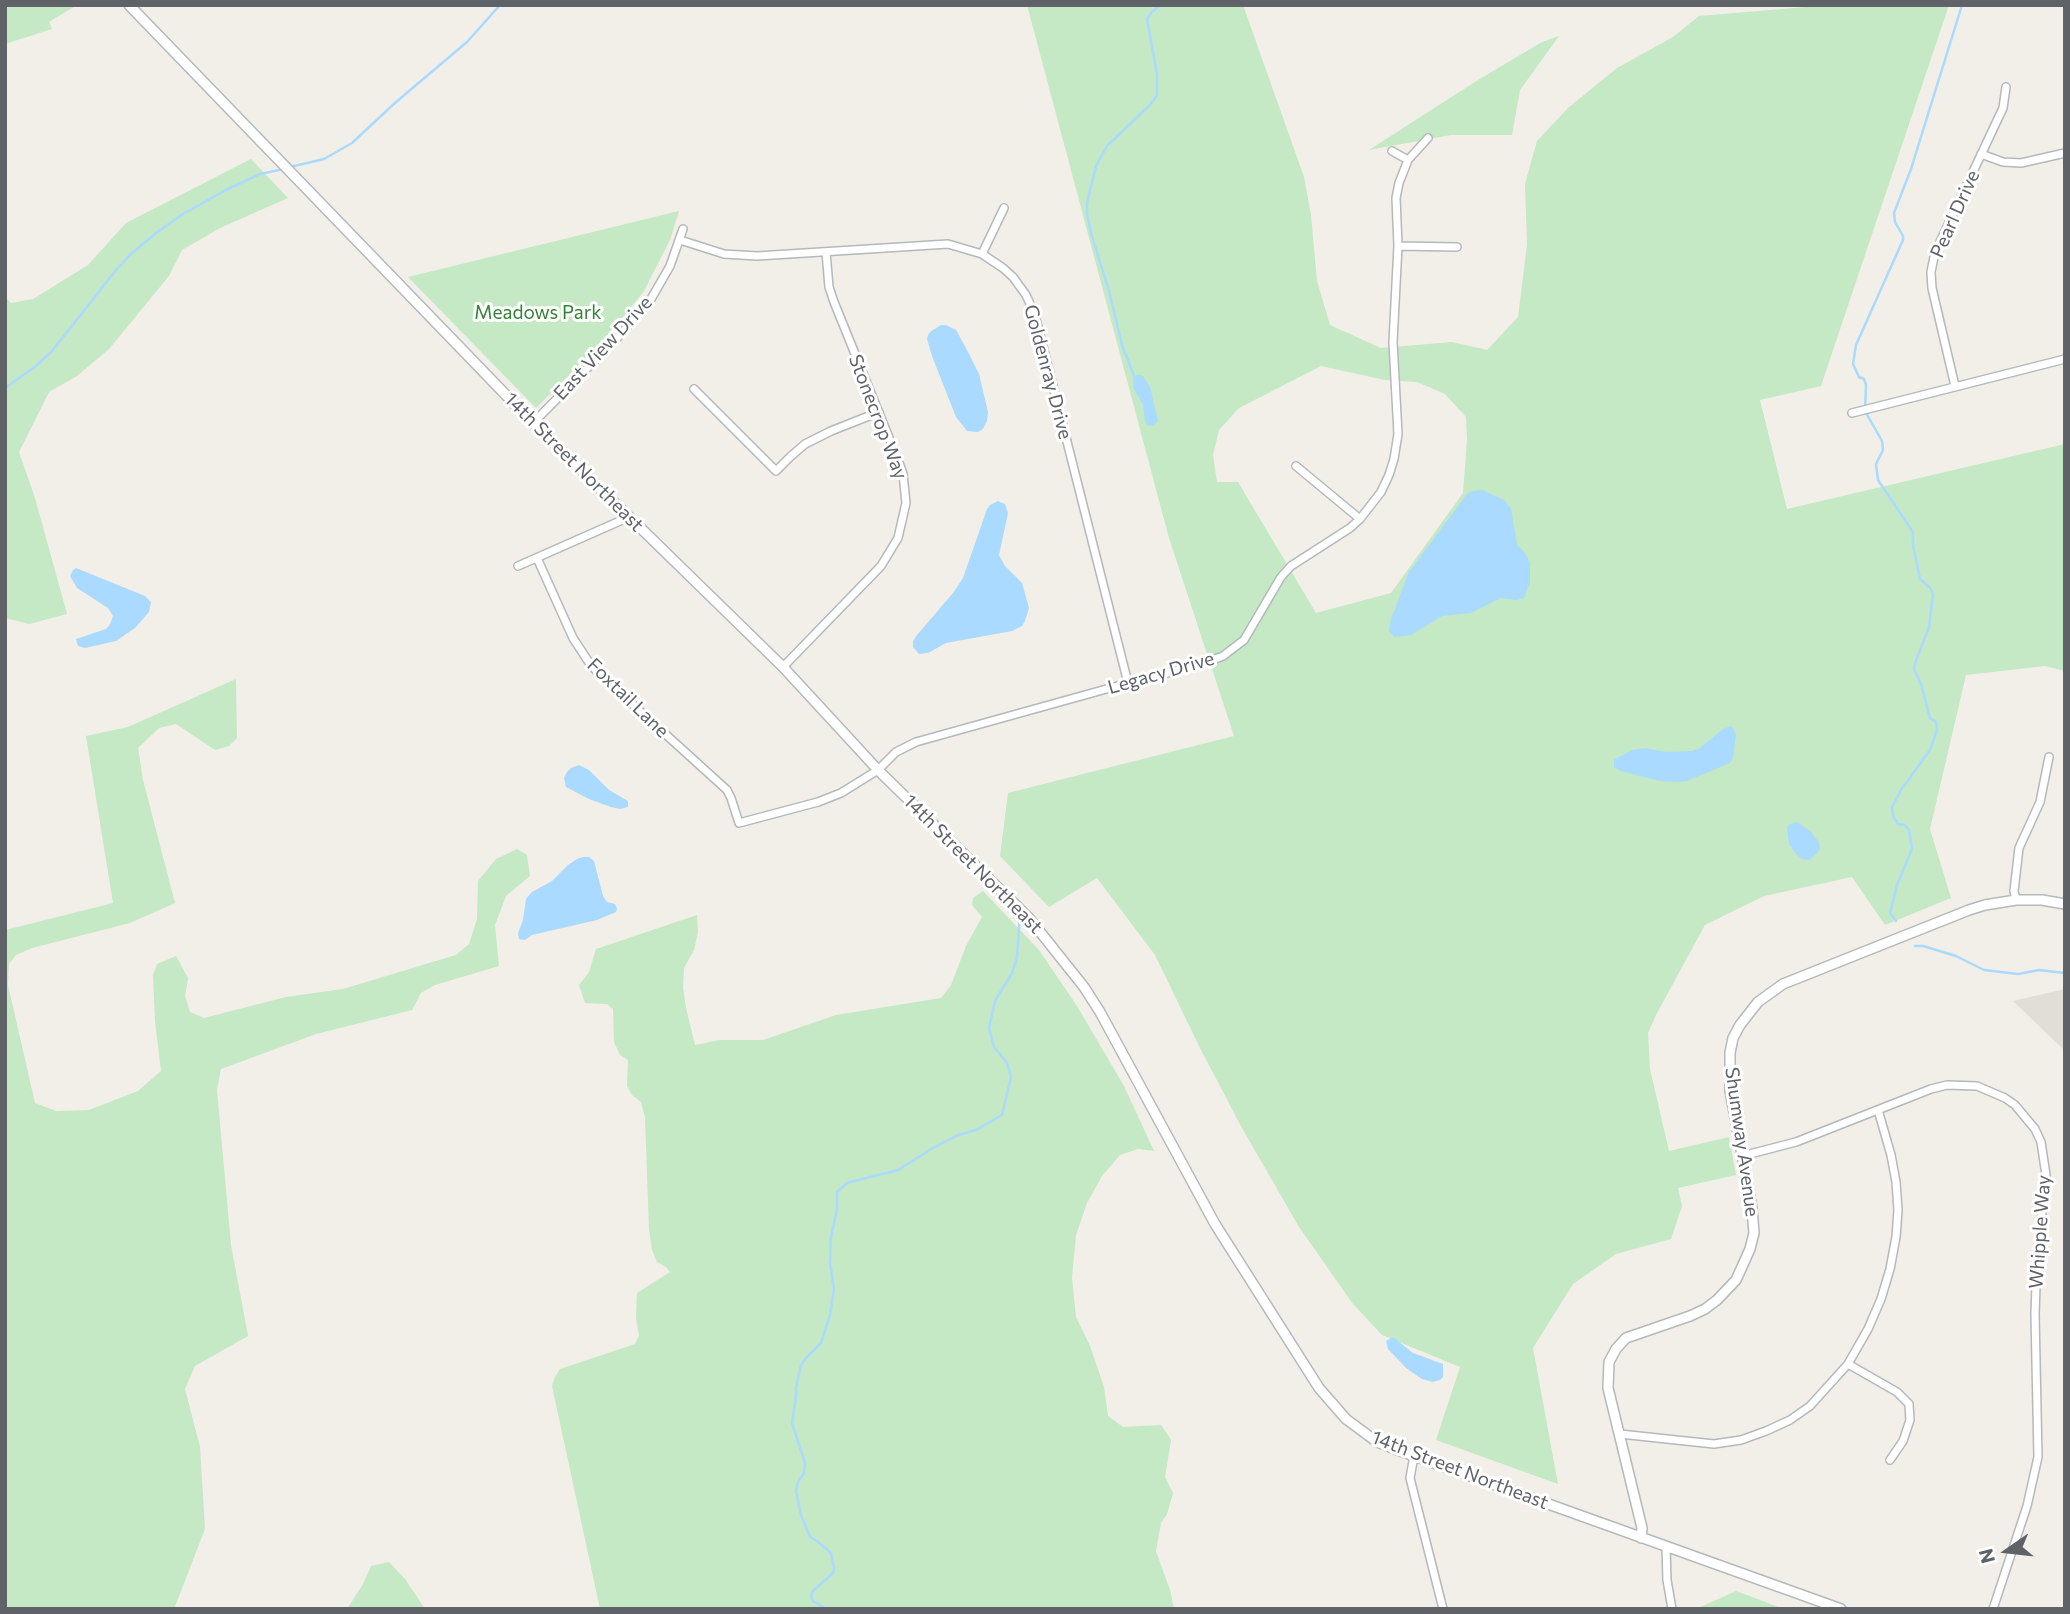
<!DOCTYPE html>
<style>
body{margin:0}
#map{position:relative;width:2070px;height:1614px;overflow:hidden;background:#f1efe8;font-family:Commissioner,sans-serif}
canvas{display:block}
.frame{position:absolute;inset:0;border:7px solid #5f6368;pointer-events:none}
.north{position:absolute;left:1972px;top:1516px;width:70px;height:70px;-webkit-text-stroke:5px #fff;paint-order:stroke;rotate:256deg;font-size:19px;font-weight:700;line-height:28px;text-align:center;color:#5f6368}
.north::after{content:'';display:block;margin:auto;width:24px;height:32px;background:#5f6368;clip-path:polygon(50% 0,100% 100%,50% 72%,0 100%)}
</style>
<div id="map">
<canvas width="2070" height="1614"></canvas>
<div class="frame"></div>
<div class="north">N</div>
</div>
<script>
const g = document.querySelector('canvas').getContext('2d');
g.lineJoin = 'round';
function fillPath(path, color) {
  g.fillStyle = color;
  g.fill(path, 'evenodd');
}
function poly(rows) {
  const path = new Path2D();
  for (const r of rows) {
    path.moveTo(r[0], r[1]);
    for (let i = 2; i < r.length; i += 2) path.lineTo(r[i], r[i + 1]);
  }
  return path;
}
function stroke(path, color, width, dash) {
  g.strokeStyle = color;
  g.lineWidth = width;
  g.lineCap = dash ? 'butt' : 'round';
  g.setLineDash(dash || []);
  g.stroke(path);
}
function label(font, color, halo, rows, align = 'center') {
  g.font = font + ' Commissioner,sans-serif';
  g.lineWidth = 6;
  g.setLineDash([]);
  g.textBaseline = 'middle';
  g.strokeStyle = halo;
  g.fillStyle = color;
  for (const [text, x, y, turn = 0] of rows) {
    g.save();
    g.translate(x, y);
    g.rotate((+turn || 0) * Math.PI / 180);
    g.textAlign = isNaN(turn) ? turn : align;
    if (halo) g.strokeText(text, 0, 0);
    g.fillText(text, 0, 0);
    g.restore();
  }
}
fillPath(poly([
 [2065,989,2065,1051,2013,1001]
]), '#e1ded6');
fillPath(poly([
 [5,5,77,5,49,22,52,29,5,44],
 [1027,5,1243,5,1304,177,1311,215,1317,281,1330,325,1381,348,1452,342,1487,350,1518,317,1527,245,1525,184,1537,141,1568,108,1617,68,1673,37,1699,16,1830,5,1949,5,1821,386,1760,400,1787,509,2065,444,2065,671,2045,666,1966,675,1930,829,1951,898,1885,925,1852,877,1764,896,1705,925,1657,1013,1648,1033,1650,1069,1669,1151,1729,1137,1736,1175,1678,1188,1682,1206,1671,1239,1616,1254,1573,1284,1533,1348,1558,1484,1436,1440,1460,1367,1382,1335,1353,1304,1299,1227,1242,1128,1200,1048,1155,955,1097,878,1049,907,1000,856,1008,793,1234,736,1169,538],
 [1321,366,1385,380,1417,382,1445,394,1466,417,1467,440,1463,493,1391,593,1316,613,1238,482,1217,482,1213,455,1219,430,1239,408],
 [1559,36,1520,90,1512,135,1451,135,1369,150,1478,80,1542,42],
 [251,159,288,198,220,228,182,250,169,276,109,349,77,376,49,392,19,452,35,498,67,614,29,624,5,618,5,297,11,303,33,299,88,265,126,223],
 [679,211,670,240,644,291,608,336,536,408,408,277],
 [236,679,237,738,229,746,215,750,176,724,159,728,138,748,143,780,175,903,130,923,32,948,16,955,9,964,8,985,35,1103,56,1111,89,1110,138,1091,161,1071,155,1021,153,975,157,964,176,956,188,978,185,996,190,1012,204,1018,286,997,343,989,456,955,469,944,477,919,478,881,496,859,517,849,527,855,530,876,506,896,495,925,499,966,435,985,421,993,412,1010,316,1034,221,1069,217,1090,231,1245,248,1336,195,1366,185,1389,200,1447,205,1529,174,1609,5,1609,5,930,113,903,86,736,128,727],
 [983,891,1039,950,1077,1006,1124,1086,1154,1151,1138,1149,1120,1155,1102,1176,1087,1203,1076,1235,1072,1278,1076,1317,1090,1346,1104,1387,1108,1416,1123,1427,1161,1425,1171,1440,1165,1477,1173,1493,1167,1514,1161,1523,1156,1551,1170,1590,1174,1609,600,1609,552,1386,555,1377,560,1369,635,1344,639,1336,636,1318,637,1293,670,1272,666,1267,657,1262,652,1250,649,1230,645,1117,641,1102,632,1095,627,1086,628,1060,620,1055,614,1042,613,1009,607,1004,585,1003,579,985,589,972,596,949,697,915,698,932,694,950,684,968,683,988,686,1008,695,1045,719,1040,763,1040,836,1015,941,998,951,985,966,946,982,917,972,905,973,898],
 [389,1562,405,1579,425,1609,347,1609,363,1584,371,1566],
 [1736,1591,1784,1609,1696,1609]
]), '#c5e8c5');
fillPath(poly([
 [941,325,946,325,956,330,966,348,979,374,988,412,987,421,983,429,978,432,967,431,956,417,932,356,927,339,928,335,931,331],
 [1139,375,1143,376,1150,387,1158,421,1153,426,1147,425,1145,421,1143,405,1133,387,1134,376],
 [1482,490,1504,500,1511,509,1517,545,1525,553,1530,563,1530,582,1524,598,1516,600,1501,598,1471,613,1442,616,1411,635,1394,637,1389,631,1391,619,1409,572,1467,494,1472,491],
 [998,501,1005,504,1008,513,999,555,1005,566,1022,583,1029,608,1025,621,1022,626,1012,631,946,643,928,653,919,654,913,647,913,641,917,635,953,593,963,578,987,509,990,505],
 [76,568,145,596,151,602,149,612,135,628,116,641,85,648,78,646,76,639,106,629,110,624,113,616,108,608,77,588,70,576,73,570],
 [1731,726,1733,728,1736,734,1733,758,1730,763,1687,781,1679,782,1660,781,1620,771,1614,767,1614,760,1617,758,1632,750,1645,748,1666,752,1692,751,1700,748,1723,729],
 [579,765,589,770,609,790,628,801,628,807,620,809,611,807,589,799,566,787,564,778,567,772,571,768],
 [1797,822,1810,831,1819,842,1820,850,1810,860,1802,859,1796,854,1789,844,1787,827,1790,824],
 [583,857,589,857,594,861,603,896,607,902,615,904,617,908,616,912,597,920,532,935,525,940,519,939,518,933,523,920,526,899,532,892,552,881,568,865,577,859],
 [1393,1337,1413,1353,1443,1364,1443,1377,1440,1380,1432,1382,1422,1379,1406,1368,1388,1349,1386,1341]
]), '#aadaff');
stroke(poly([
 [290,167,324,159,352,143,396,102,467,42,500,5],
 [1134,376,1122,345,1109,291,1091,233,1087,214,1087,203,1096,166,1107,146,1151,104,1157,95,1157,74,1147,19,1152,12,1160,5],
 [5,388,36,366,52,351,116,270,131,254,156,233,183,214,226,190,260,174,284,169],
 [1896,921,1890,913,1897,885,1912,849,1909,830,1905,825,1898,824,1893,816,1892,807,1901,790,1930,750,1937,730,1936,722,1930,718,1921,684,1914,669,1915,663,1929,627,1933,594,1930,588,1920,579,1913,545,1913,532,1878,480,1876,464,1883,450,1882,441,1865,411,1866,385,1864,379,1859,377,1853,364,1856,345,1903,240,1903,236,1895,222,1894,213,1911,169,1962,5],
 [1915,946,1923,946,1956,956,1984,970,2018,974,2039,970,2065,973],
 [826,1609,813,1601,811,1596,813,1591,833,1573,834,1568,831,1553,817,1541,810,1537,801,1515,796,1491,798,1482,804,1473,805,1463,792,1423,796,1397,796,1388,801,1365,806,1358,821,1343,830,1315,834,1289,830,1263,831,1237,837,1209,837,1192,847,1183,898,1170,933,1148,956,1136,978,1129,1002,1115,1011,1077,1007,1063,994,1047,989,1028,995,1001,1012,973,1017,958,1020,914]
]), '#aadaff', 2.5);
const minor = poly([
 [1392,151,1408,160],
 [1981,154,2003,162,2021,163,2065,153],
 [680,240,724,254,757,256,948,244,982,254,1003,268,1013,277,1026,295,1035,315,1128,683],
 [1398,246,1457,247],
 [982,254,1004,208],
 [1955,386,1932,288,1931,272,1934,257,1940,242,2003,108,2006,87],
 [694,389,776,471,790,457,805,444,831,431,879,412],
 [1852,413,2065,359],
 [533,423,621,334,651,299,670,266,683,229],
 [1296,466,1360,519],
 [537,558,573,638,588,661,598,673,727,790,731,798,739,823,818,802,841,793,878,770,896,752,916,742,1128,683,1199,665,1223,656,1244,640,1281,577,1291,566,1350,528,1360,519,1381,492,1389,475,1394,459,1398,434,1393,342,1398,246,1396,198,1399,183,1408,160,1428,138],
 [518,566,629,517],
 [783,667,881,566,898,538,906,503,903,474,898,460,834,302,829,287,826,252],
 [2016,900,2014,891,2019,848,2040,802,2049,757],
 [1742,1156,1796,1142,1931,1089,1947,1085,1977,1086,2005,1098,2015,1105,2035,1129,2041,1142,2046,1175,2037,1258,2035,1314,2038,1457,2027,1506,1993,1609],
 [1848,1364,1897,1392,1909,1404,1910,1420,1903,1441,1890,1460],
 [1620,1434,1714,1444,1741,1440,1766,1431,1790,1420,1810,1406,1848,1364,1868,1329,1881,1299,1890,1269,1896,1237,1898,1210,1896,1182,1891,1155,1878,1110],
 [1414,1456,1410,1478,1443,1609],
 [1666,1547,1667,1580,1672,1609]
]);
const tertiary = poly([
 [129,5,533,423,783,667,878,770,1029,918,1084,987,1100,1012,1215,1224,1319,1388,1346,1419,1377,1442,1395,1449,1841,1609],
 [1641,1538,1642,1528,1608,1388,1609,1362,1616,1349,1626,1338,1690,1316,1705,1309,1717,1300,1736,1280,1750,1249,1754,1233,1752,1208,1730,1091,1730,1053,1733,1038,1740,1025,1758,1002,1783,984,1969,910,1985,905,2016,900,2042,900,2065,904]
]);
stroke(minor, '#b5b8bc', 10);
stroke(tertiary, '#b5b8bc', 12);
stroke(minor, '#fff', 7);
stroke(tertiary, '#fff', 9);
label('19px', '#5f6368', '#fff', [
 ["Pearl Drive",1955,214,-66],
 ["East View Drive",603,348,-47],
 ["Goldenray Drive",1048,372,75],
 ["Stonecrop Way",878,417,69],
 ["14th Street Northeast",574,462,45],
 ["Legacy Drive",1161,673,-16],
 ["Foxtail Lane",628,698,44],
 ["14th Street Northeast",973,864,45],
 ["Shumway Avenue",1742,1142,82],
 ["Whipple Way",2040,1232,-86],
 ["14th Street Northeast",1460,1470,21]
]);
label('19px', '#348238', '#fff', [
 ["Meadows Park",538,313]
]);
</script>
